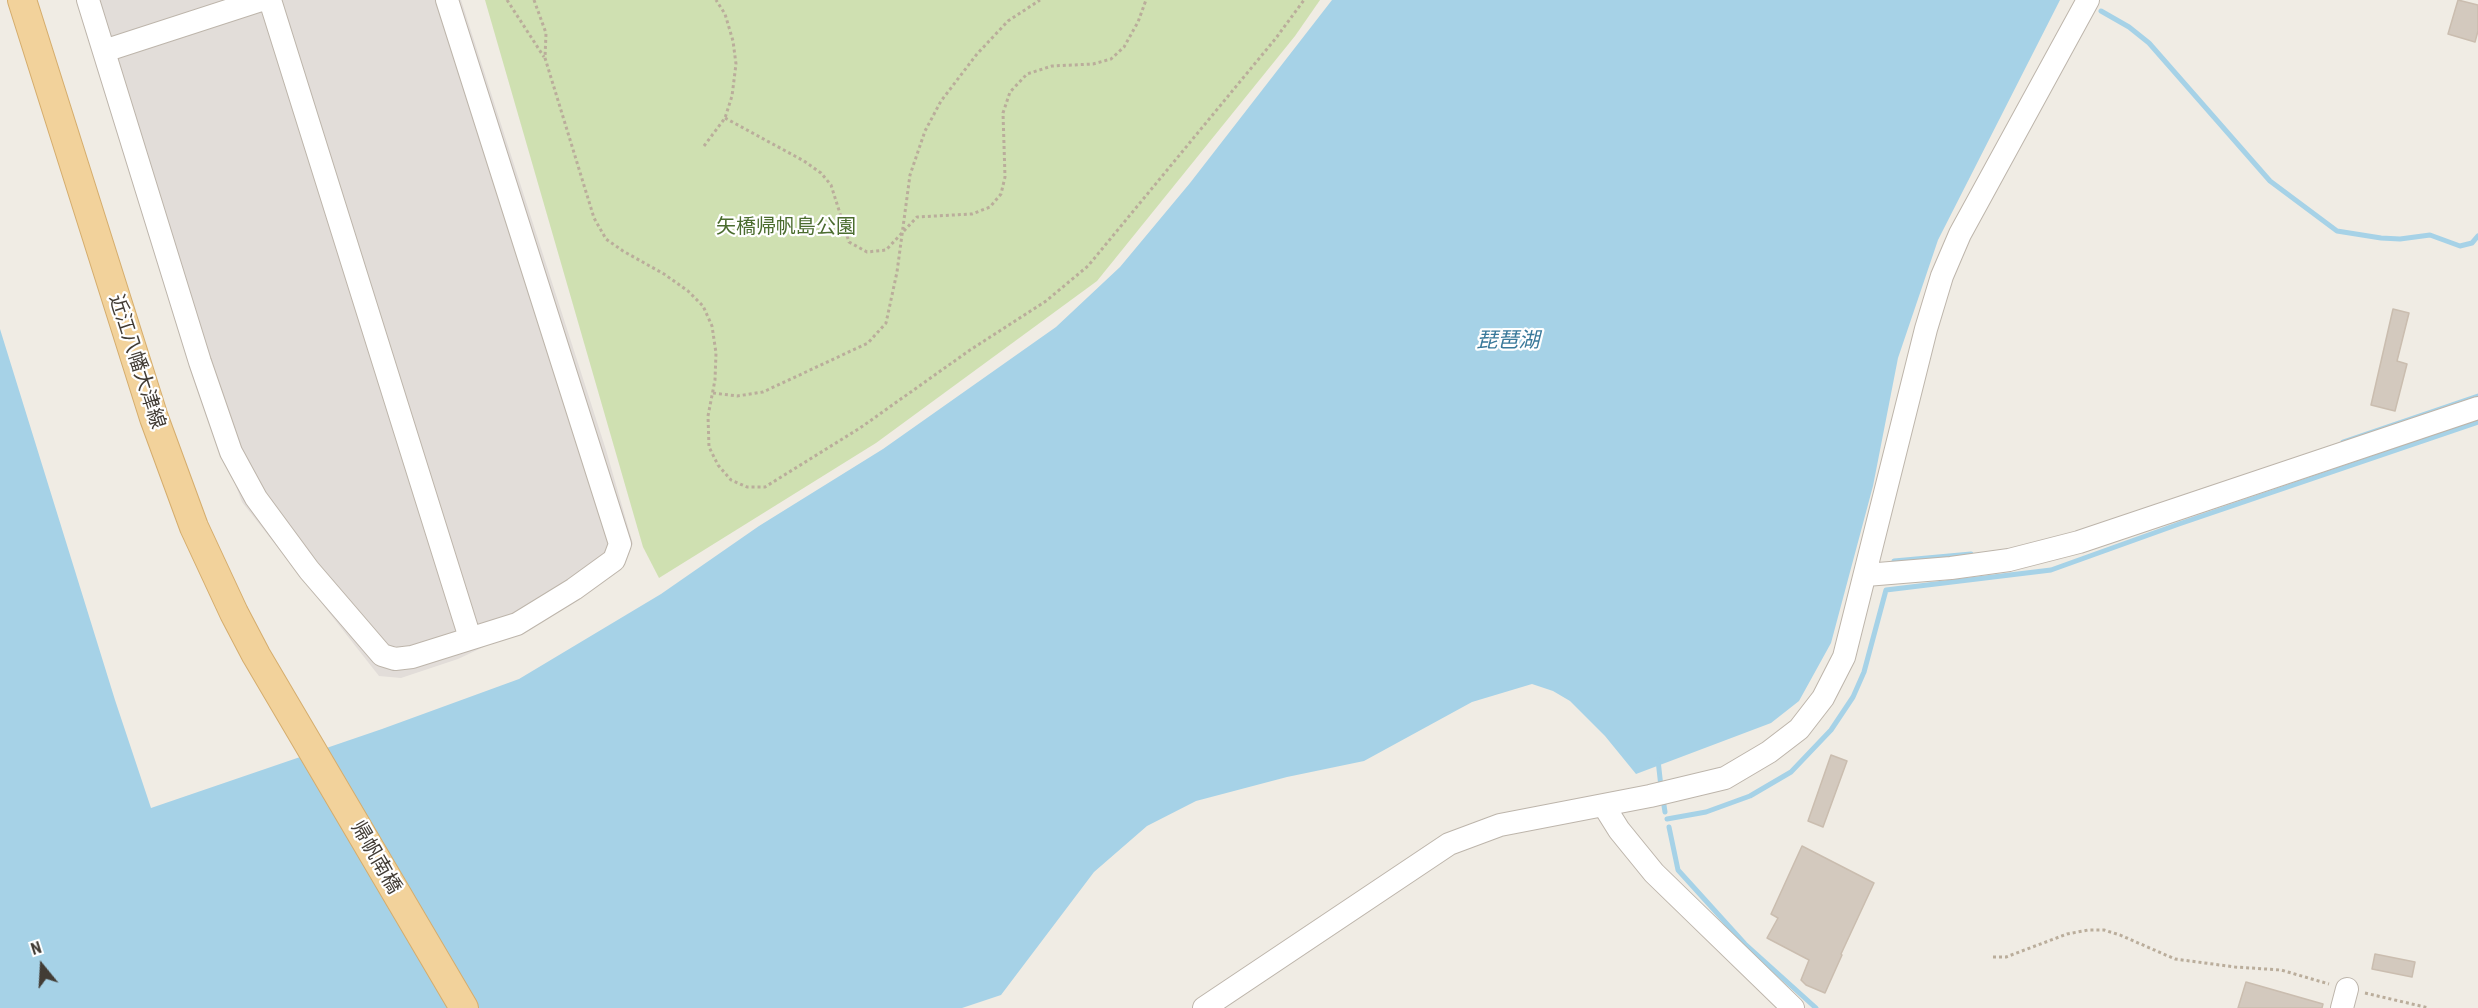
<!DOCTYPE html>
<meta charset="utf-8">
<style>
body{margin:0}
#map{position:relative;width:2478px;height:1008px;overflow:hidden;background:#f0ece4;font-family:"Roboto Condensed",sans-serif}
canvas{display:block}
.north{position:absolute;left:12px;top:936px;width:60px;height:60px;-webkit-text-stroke:4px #fff;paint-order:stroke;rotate:342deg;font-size:16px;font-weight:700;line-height:24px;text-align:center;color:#423c35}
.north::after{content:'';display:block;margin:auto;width:21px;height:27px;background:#423c35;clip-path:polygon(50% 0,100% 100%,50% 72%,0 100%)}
</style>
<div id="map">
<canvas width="2478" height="1008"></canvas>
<div class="north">N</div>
</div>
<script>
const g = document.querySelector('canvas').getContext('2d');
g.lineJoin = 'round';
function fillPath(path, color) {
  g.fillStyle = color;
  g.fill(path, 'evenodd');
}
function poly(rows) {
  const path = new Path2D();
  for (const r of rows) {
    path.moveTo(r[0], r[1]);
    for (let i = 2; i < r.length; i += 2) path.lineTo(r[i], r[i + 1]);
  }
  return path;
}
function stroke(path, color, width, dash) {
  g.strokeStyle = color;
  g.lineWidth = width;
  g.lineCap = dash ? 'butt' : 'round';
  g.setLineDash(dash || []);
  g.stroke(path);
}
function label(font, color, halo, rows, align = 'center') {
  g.font = font + ' "Roboto Condensed","Noto Sans JP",sans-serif';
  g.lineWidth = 4.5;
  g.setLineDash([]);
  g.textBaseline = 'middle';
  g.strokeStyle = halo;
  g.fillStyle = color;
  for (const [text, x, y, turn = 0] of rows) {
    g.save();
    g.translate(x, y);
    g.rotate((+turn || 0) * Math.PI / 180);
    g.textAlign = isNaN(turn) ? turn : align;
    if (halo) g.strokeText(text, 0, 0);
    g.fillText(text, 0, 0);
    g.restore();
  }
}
fillPath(poly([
 [80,0,461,0,606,450,633,544,620,565,530,625,458,659,401,678,379,676,242,502,219,441]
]), '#e2ddd9');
fillPath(poly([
 [485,0,1320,0,1295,36,1097,281,876,443,659,578,643,547]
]), '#cfe0b1');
fillPath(poly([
 [1332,0,2060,0,1938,240,1898,358,1873,486,1831,643,1799,701,1771,723,1636,774,1605,736,1570,701,1553,691,1532,684,1472,702,1364,761,1287,777,1196,801,1147,826,1094,872,1001,995,962,1008,0,1008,0,329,115,700,151,808,382,729,519,679,661,594,759,526,883,449,1056,327,1120,267,1190,183]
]), '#a6d2e7');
stroke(poly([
 [2101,11,2129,27,2149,43,2270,181,2337,231,2381,238,2400,239,2430,235,2460,246,2472,243,2478,236],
 [2343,442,2478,396],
 [1894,561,1971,554],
 [1658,760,1661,787],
 [1663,799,1665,812],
 [1667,819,1706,812,1750,796,1791,772,1831,730,1853,697,1864,672,1886,590,2051,570,2179,524,2478,422],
 [1669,827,1678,870,1745,944,1816,1008]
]), '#a6d2e7', 5);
const building = poly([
 [2458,0,2478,5,2478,31,2475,42,2448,34,2458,0],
 [2393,309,2409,313,2397,361,2407,364,2395,411,2371,405,2393,309],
 [1831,755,1847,761,1823,827,1808,821,1831,755],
 [1802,846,1874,883,1841,954,1842,955,1825,993,1806,985,1801,980,1809,960,1767,938,1778,918,1771,914,1802,846],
 [2375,954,2415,962,2412,977,2372,969,2375,954],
 [2246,982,2323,1004,2322,1008,2238,1008,2246,982]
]);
fillPath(building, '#d3c9be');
stroke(building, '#cabdaf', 1.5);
const minor = poly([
 [88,0,200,362,231,452,256,498,309,570,382,655,395,659,412,657,517,624,574,589,614,560,620,544,447,0],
 [270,0,470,638],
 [104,51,261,0],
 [1866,575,1951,568,2009,560,2079,542,2478,408],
 [1604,806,1619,830,1654,873,1793,1008],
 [1204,1008,1449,844,1500,825,1650,796,1725,778,1769,752,1799,729,1823,698,1844,657,1926,329,1942,276,1960,234,2088,0],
 [2342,1008,2347,989]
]);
const major = poly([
 [22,0,154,418,194,527,234,613,256,655,464,1008]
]);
stroke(minor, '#bdb5ab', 24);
stroke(major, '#d5ad6d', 30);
stroke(poly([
 [507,0,544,57],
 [534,0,546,33,545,58,594,218,606,239,623,251,664,274,688,291,703,306,712,326,716,353,715,380,708,416,709,447,718,465,731,480,747,487,765,487,860,428,970,350,1046,301,1088,266,1276,38,1304,0],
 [725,118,804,161,821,173,831,185,849,242,867,252,886,250,917,217,972,214,990,207,1001,194,1005,177,1003,113,1010,92,1027,74,1052,66,1093,64,1111,59,1124,47,1138,22,1146,0],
 [704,146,725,118,732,96,736,64,733,41,725,14,716,0],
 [713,393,737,396,763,392,868,343,886,323,897,272,910,175,925,131,941,101,977,54,1008,21,1040,0],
 [1993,957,2006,957,2067,934,2088,930,2104,930,2120,935,2175,959,2235,967,2281,970,2329,984],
 [2365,993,2429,1008]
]), '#baad9b', 3, [3, 3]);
stroke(minor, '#fff', 22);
stroke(major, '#f2d29b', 28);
label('20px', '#4b6c2f', '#fff', [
 ["矢橋帰帆島公園",786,228]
]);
label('20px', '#423c35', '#fff', [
 ["近江八幡大津線",136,362,72],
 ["帰帆南橋",375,858,60]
]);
label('italic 21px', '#39799a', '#fff', [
 ["琵琶湖",1508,342]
]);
</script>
